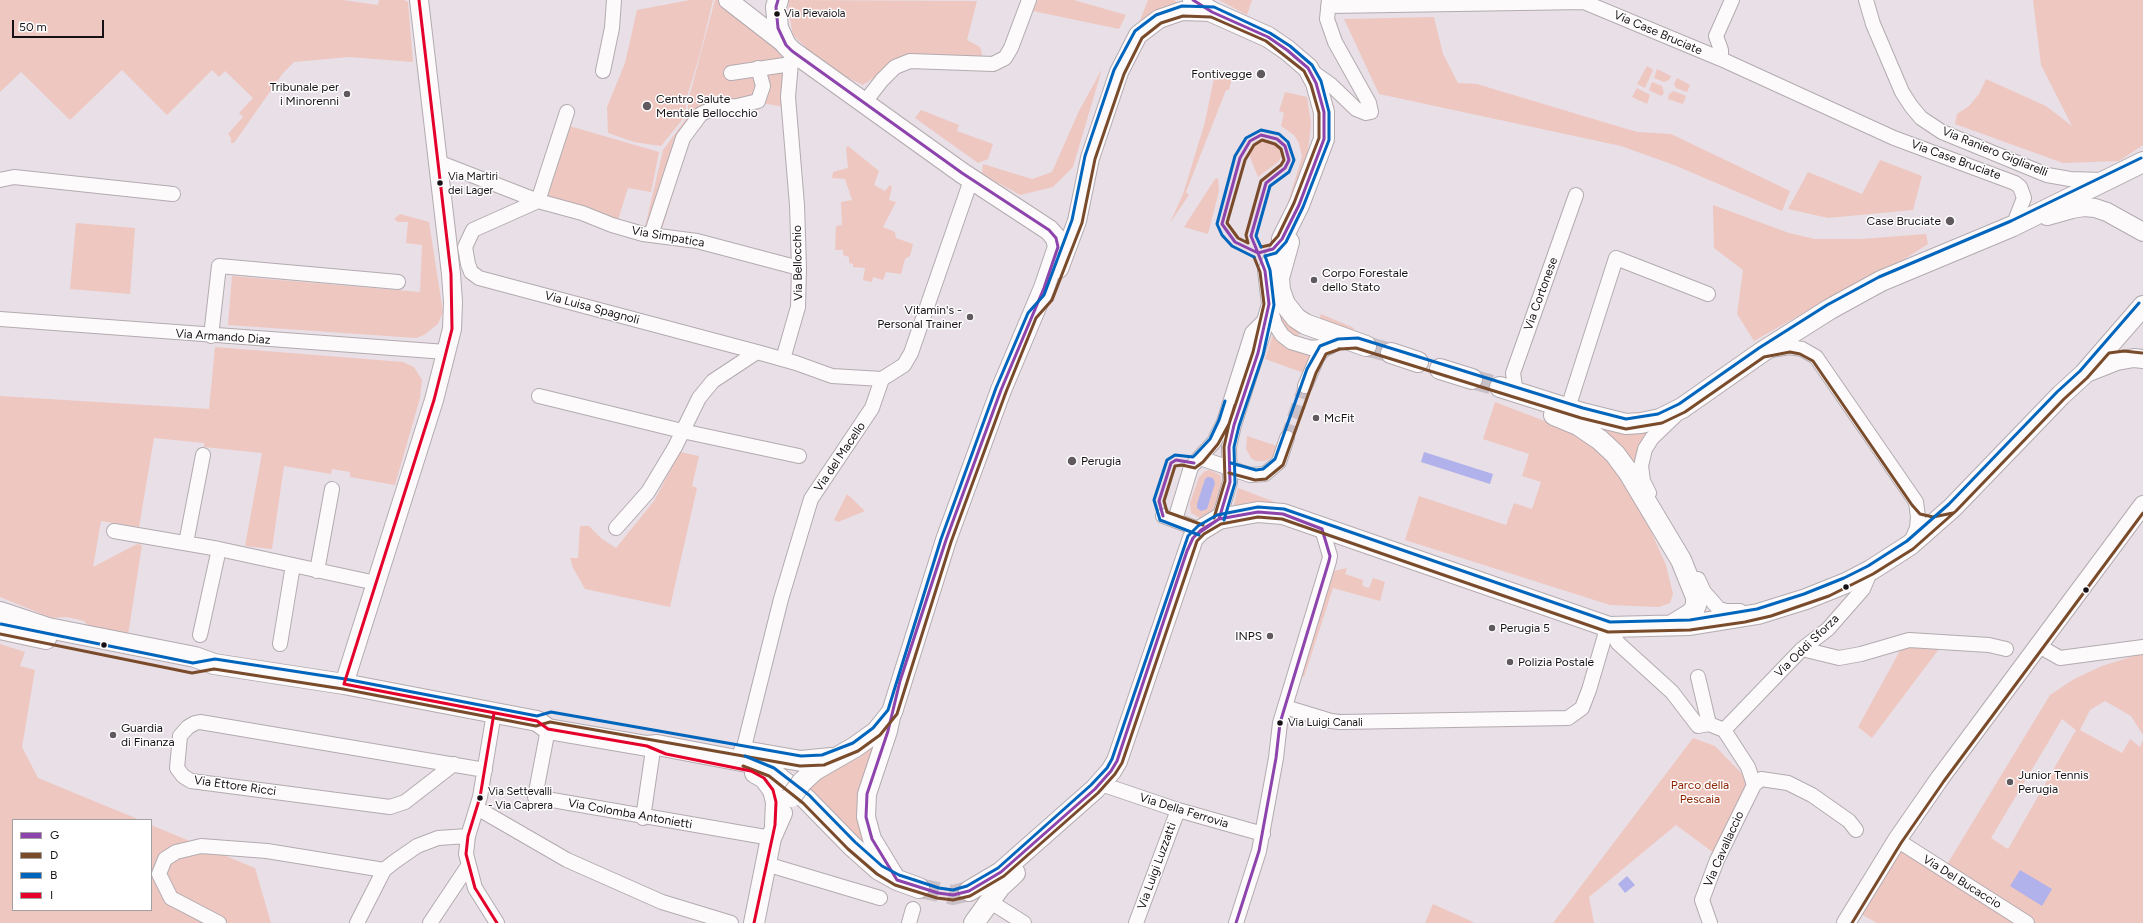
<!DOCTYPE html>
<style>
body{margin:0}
#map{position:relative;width:2143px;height:923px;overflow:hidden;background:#e9dfe6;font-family:Figtree,sans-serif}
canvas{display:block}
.legend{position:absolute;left:12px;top:819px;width:140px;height:92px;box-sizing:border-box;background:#fff;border:1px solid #a2a0a1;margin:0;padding:5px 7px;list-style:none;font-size:12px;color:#171115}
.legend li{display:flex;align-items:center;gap:8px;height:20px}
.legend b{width:20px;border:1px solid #a2a0a1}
.scale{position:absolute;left:12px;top:20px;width:92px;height:18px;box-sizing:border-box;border:2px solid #171115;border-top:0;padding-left:5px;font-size:12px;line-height:14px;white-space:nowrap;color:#171115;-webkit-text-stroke:3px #fff;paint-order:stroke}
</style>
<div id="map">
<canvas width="2143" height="923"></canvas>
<ul class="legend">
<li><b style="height:5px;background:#8e44ad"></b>G</li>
<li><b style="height:5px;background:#7a4b2a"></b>D</li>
<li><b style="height:5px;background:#0065bd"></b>B</li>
<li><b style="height:5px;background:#e4002b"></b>I</li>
</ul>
<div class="scale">50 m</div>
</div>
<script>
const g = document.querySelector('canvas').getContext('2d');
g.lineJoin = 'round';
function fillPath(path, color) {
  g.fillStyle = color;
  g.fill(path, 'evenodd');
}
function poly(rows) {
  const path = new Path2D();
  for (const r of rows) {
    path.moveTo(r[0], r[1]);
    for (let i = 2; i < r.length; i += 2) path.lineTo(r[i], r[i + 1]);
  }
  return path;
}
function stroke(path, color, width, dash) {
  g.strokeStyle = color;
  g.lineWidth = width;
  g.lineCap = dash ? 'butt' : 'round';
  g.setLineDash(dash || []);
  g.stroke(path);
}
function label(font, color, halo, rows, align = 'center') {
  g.font = font + ' Figtree,sans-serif';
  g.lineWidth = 3;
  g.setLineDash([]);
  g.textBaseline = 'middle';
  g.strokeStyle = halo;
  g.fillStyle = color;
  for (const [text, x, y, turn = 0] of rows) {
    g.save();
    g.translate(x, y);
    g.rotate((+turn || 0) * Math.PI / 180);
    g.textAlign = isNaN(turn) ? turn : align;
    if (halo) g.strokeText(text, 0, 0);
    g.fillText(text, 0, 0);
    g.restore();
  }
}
fillPath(poly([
 [0,0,343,0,378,5,379,0,404,0,408,2,413,62,349,57,294,62,283,73,234,143,231,143,231,138,228,134,243,117,239,113,253,98,225,71,219,77,212,70,167,115,122,70,70,120,21,72,0,92],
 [690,0,713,0,700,54,686,100,686,115,661,146,634,142,608,133,607,107,625,63,637,10],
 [715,0,721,0,790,52,784,107,762,103,758,110,706,118,690,139,661,232,645,227,663,150,688,116,688,101],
 [789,0,977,1,967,40,980,47,983,58,916,56,885,70,863,85,827,68,793,35,788,9],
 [1038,0,1074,0,1126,15,1119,29,1033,11],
 [1148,0,1174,0,1179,4,1139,23],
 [1219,0,1252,0,1247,15],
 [2033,0,2143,0,2143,145,2119,161,2063,163,1955,124,1957,114,1969,106,1979,94,1986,79,2046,106,2072,126,2041,65],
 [1434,17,1443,54,1458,83,1477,84,1637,132,1671,134,1790,191,1782,211,1674,165,1621,146,1379,94,1344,19],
 [1647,66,1653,70,1645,88,1637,84],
 [1102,69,1073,167,1053,187,1020,195,982,174,983,164,1032,179,1052,172,1079,111],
 [1657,69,1671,76,1669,80,1664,82,1654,78],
 [1215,73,1232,77,1229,90,1226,90,1186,192,1189,195,1170,223,1183,194,1205,122],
 [1677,78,1690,85,1687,92,1676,88,1674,84],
 [1652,82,1662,86,1664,93,1661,96,1649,90],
 [1637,88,1650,95,1647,104,1632,97],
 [1674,91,1686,96,1683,104,1668,99,1669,94],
 [1285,92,1307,97,1311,123,1308,151,1287,221,1282,222,1302,157,1299,143,1294,135,1281,126,1284,113,1279,111],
 [921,110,959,125,957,131,993,144,988,159,978,163,915,118],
 [566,125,659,152,651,192,628,188,617,223,543,200],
 [1260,140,1271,141,1276,145,1280,150,1281,157,1278,162,1258,177,1248,152,1252,145],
 [848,146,879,171,874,185,885,191,890,185,892,187,889,200,896,202,883,227,895,232,896,238,913,244,910,256,905,259,901,274,886,272,883,280,873,277,872,282,863,280,865,268,853,267,853,264,849,263,849,257,843,255,843,250,835,250,836,226,842,225,841,202,852,200,845,179,832,178,833,172,848,168,846,148],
 [1880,160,1922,176,1913,210,1828,218,1788,209,1808,172,1862,194],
 [1218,178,1219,191,1208,234,1184,227,1215,179],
 [1713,205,1789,233,1815,239,1861,239,1926,234,1928,244,1903,260,1863,279,1754,341,1737,314,1743,270,1714,248],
 [400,214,429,222,443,312,438,324,424,335,416,338,228,325,232,276,420,292,422,245,406,243,408,222,398,222,394,219],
 [76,223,135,228,130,294,70,289],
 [1278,305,1301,330,1297,339,1286,331,1277,311],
 [1321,314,1354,328,1353,332,1320,318],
 [1274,331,1313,353,1304,373,1265,359],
 [215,347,403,362,414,367,422,380,420,398,395,485,350,477,350,472,332,469,331,474,284,466,272,549,245,546,262,453,204,447,204,443,154,438,139,527,101,521,93,567,137,544,142,545,128,635,90,628,84,621,67,617,52,618,0,597,0,396,209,409],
 [1495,402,1568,430,1590,443,1607,458,1622,476,1646,520,1666,565,1673,594,1670,603,1659,607,1610,605,1405,540,1419,496,1506,525,1514,503,1532,509,1541,482,1522,476,1529,454,1483,439],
 [1605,430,1628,433,1651,430,1636,466,1622,447],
 [1247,436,1277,446,1273,457,1265,461,1256,461,1251,458,1246,449],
 [680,452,699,456,692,486,697,488,670,607,585,589,573,568,570,558,578,558,580,526,589,526,602,539,616,548,654,501],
 [1210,470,1220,475,1222,484,1212,512,1204,518,1200,518,1191,513,1190,503,1199,477,1205,471],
 [1238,488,1275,502,1252,504,1233,508],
 [847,494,865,511,838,522,834,520],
 [1347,568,1345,574,1363,580,1362,585,1365,587,1369,588,1373,578,1385,582,1380,601,1333,588,1304,677,1301,675,1334,571],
 [0,644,25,652,20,666,35,670,22,747,38,778,140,820,13,820,13,910,151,910,151,825,255,868,271,923,220,923,163,902,210,923,0,923],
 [1942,645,1872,738,1858,727,1902,647],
 [2143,653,2143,735,2131,716,2105,701,2090,710,2080,730,2122,753,2130,739,2140,747,2143,740,2143,923,2033,923,1946,866,2050,695,2074,679,2102,666],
 [2062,719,2076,730,2008,849,1991,838],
 [880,736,866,845,808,790,824,776,860,757,870,749],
 [1693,738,1715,746,1749,781,1714,853,1676,825,1589,897,1594,923,1553,923],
 [1900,847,2018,923,1877,923,1861,914],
 [1433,904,1473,922,1473,923,1425,923]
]), '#eec7c1');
fillPath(poly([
 [1424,452,1493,474,1490,484,1421,462],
 [1208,477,1213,478,1215,483,1207,509,1201,511,1197,508,1197,504,1205,479],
 [2020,870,2052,889,2042,906,2010,886],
 [1627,876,1635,885,1625,893,1618,884]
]), '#b1b1eb');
stroke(poly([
 [1287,438,1305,386]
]), '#cac0c7', 14, [14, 7]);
stroke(poly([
 [1366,346,1391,353],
 [1472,379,1500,387],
 [919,888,953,895,969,891]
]), '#cac0c7', 20, [20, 10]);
const minor = poly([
 [1866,0,1873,24,1902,92,1911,106,1921,118,1942,132,2047,175,2070,179,2103,180],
 [1328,6,1584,2,1721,59,1894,138,2015,183,2020,187,2024,198,2013,226],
 [1721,59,1721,50,1716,36,1732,0],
 [1310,70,1331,85,1356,109,1366,113,1371,112,1369,103,1335,42,1327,19,1329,0],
 [603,71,612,28,614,0],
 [731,73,791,64],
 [864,103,882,80,895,67,910,61,993,64,1005,58,1011,48,1029,0],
 [438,162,538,201,582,213,612,225,643,234,697,241,799,268],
 [0,180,14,177,173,194],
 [538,201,473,230,465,247,468,264,471,272,479,278,757,352],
 [538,201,567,112],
 [651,235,683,138,701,114,716,107,737,106,758,101,763,86,758,68],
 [1269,304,1275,324,1282,335,1291,342,1311,348,1329,346],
 [0,319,446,352],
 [211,336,219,266,398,282],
 [1771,350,1790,347,1802,349,1816,357,1916,502,1918,517,1917,528,1911,542],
 [783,359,798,307,799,268,797,205,788,97,792,51],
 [1305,386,1317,358,1323,350,1331,346],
 [1519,393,1515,387,1513,373,1576,195],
 [539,396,682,431,799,456],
 [1568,408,1616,258,1708,294],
 [1200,458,1250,475,1265,474,1279,462,1287,438],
 [1649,493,1643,481,1641,466,1645,449,1652,438,1675,416],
 [1163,516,1201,530],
 [1219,519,1230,482,1229,447,1234,425,1264,331,1264,321,1269,304,1265,271,1271,258,1282,244],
 [1175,520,1191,467,1214,442,1224,422,1252,333,1264,321],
 [616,528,648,492,675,447,699,398,713,381,757,352,796,363,832,376,882,379],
 [114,531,219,549,376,583],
 [186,543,203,455],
 [317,571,332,489],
 [1698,579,1704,592,1719,609,1726,611,1740,611],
 [200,635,219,549],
 [280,644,293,565],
 [2037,645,2060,658,2143,647],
 [1802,649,1839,658,1861,654,1909,640,1989,645,2006,649],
 [1698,677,1709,724],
 [1285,707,1331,721,1340,722,1568,718,1582,708,1589,690,1606,632,1609,627,1618,643,1672,692,1698,726,1709,724,1724,730],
 [494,713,480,797,468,836,466,854,475,888,497,923],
 [548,729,535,797,771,838],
 [743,751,781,599,811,499,872,408,882,379,904,365,911,353,971,180],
 [454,764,405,802,390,807,191,781,183,776,177,768,180,736,188,727,195,723,200,722,485,770],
 [1754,785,1748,767,1724,730,1802,649,1828,629,1863,589,1871,570],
 [1107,786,1178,810,1263,834],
 [477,808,567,860,662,902,731,923],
 [643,818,653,750],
 [1897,840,2027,923],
 [766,864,880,898],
 [989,901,1024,923],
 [219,923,171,898,159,874,165,859,176,852,201,846,267,851,384,870],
 [357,923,384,870,394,862,417,846,438,838,468,836],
 [430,923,468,866],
 [909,923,913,909],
 [1136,923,1178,810],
 [1236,923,1259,851,1276,758,1280,723,1329,561,1330,556,1322,529],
 [1710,923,1702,900,1717,860,1754,785,1761,779,1788,783,1812,795,1849,821,1856,830]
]);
const tertiary = poly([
 [728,0,786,45],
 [2047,216,2072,209,2084,207,2095,208,2107,212,2143,232],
 [1059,269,1077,221,1090,158,1119,72,1138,35,1159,19,1182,11,1212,12],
 [2084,374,2117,361,2134,358,2143,359],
 [344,684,434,400,452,329,453,302,451,274,419,0],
 [892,712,888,731,867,794,866,817,872,839,897,880],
 [1846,923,1897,840,1940,778,2143,505]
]);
const secondary = poly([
 [778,0,776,7,778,28,786,45,792,51,962,173,1049,230,1056,238,1058,247,1044,288,1001,390,946,540,892,712,876,732,855,747,815,770,802,782],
 [1193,0,1212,12,1268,37,1287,50,1308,68,1316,83,1324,112,1324,139,1299,205,1282,239,1284,254],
 [1289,242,1279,278,1280,290,1285,304,1296,318,1305,324,1366,346],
 [1391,353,1418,362],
 [1440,369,1472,379],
 [1500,387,1582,413,1626,424,1641,423,1660,419,1682,408,1762,352,1830,309,1881,281,2013,226,2143,162],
 [1554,415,1578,425,1600,440,1615,454,1629,473,1681,560,1696,597,1696,605,1693,612,1672,625],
 [0,612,48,628,195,657,214,664,344,684,537,721,548,729,647,746,657,745,752,763,772,772,806,799,852,846,879,870,897,880,919,888],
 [0,629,46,639],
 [744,751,801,761,831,758],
 [755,773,764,778,773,790,776,802,775,825],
 [969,891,1001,872,1095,789,1111,771,1117,761,1193,538,1201,530,1219,519,1258,512,1283,514,1609,627,1690,625,1758,614,1806,599,1846,583,1871,570,1910,545,1952,508,2061,395,2084,374,2143,306],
 [754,923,771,838,782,813],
 [974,923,1000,887,1015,873]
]);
stroke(minor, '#b3abb0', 16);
stroke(tertiary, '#b3abb0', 20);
stroke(secondary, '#b3abb0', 22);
stroke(minor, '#fcfafb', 14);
stroke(tertiary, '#fcfafb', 18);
stroke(secondary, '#fcfafb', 20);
const secondaryBridge = poly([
 [791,797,802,782]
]);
stroke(secondaryBridge, '#b3abb0', 22, []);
stroke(secondaryBridge, '#fcfafb', 20);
stroke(poly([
 [778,0,776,7,778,28,786,45,792,51,962,173,1049,230,1056,238,1058,247,1044,288,1001,390,946,540,900,681,888,731,867,794,866,817,872,839,897,880,938,893,953,895,969,891,1001,872,1095,789,1111,771,1117,761,1187,551,1193,538,1201,530,1219,519,1258,512,1283,514,1322,529],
 [1193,0,1212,12,1268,37,1287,50,1308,68,1316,83,1324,112,1324,139,1299,205,1282,239,1273,249,1258,253],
 [1261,135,1277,139,1285,146,1289,160,1285,168,1266,183,1251,236,1258,253,1235,242,1222,224,1240,158,1250,141,1261,135],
 [1163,516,1159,501,1171,463,1176,460,1194,463],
 [1196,535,1219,519,1230,482,1229,447,1234,425,1258,353,1269,304,1265,271,1258,253],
 [1236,923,1259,851,1276,758,1280,723,1329,561,1330,556,1322,529]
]), '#8e44ad', 3);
stroke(poly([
 [1262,140,1275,144,1281,149,1284,160,1281,165,1261,181,1246,235,1248,243,1238,238,1227,223,1245,160,1254,145,1262,140],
 [1229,473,1255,480,1266,479,1283,465,1316,373,1326,354,1340,349,1356,348,1581,418,1626,429,1662,423,1685,412,1764,357,1790,352,1800,354,1813,361,1912,505,1920,514,1933,517,1953,513],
 [1214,518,1225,481,1224,447,1229,424,1253,352,1264,304,1260,272,1254,257],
 [1203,525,1167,512,1164,501,1175,466,1182,465,1195,468,1203,462,1218,444,1229,424,1235,405],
 [0,634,192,673,214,669,343,689,536,726,550,722,800,766,824,765,858,751,880,735,897,714,951,542,1006,392,1036,318,1052,300,1082,223,1095,159,1124,74,1142,38,1161,23,1183,16,1211,17,1266,41,1304,71,1311,85,1319,113,1319,138,1294,203,1278,236,1270,245,1261,247],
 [743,766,769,776,803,803,848,849,877,874,895,885,937,898,953,900,970,896,1004,876,1098,793,1115,774,1122,763,1197,541,1204,534,1221,524,1258,517,1282,519,1608,632,1690,630,1745,622,1771,616,1829,596,1873,574,1913,549,1956,511,2064,399,2087,378,2109,353,2124,351,2142,353],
 [1852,923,1901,843,1944,781,2143,513]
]), '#7a4b2a', 3);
stroke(poly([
 [1254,257,1232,246,1222,235,1217,224,1235,156,1246,138,1261,130,1279,134,1288,142,1294,160,1289,172,1270,186,1256,236,1261,247],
 [1231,463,1256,470,1263,469,1275,459,1307,369,1320,346,1338,339,1358,338,1583,408,1626,419,1658,414,1679,404,1759,348,1827,305,1879,277,2011,221,2141,158],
 [1199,535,1160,520,1154,500,1167,460,1175,455,1193,457,1196,454,1210,439,1219,420,1225,401],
 [1,624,193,663,215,659,345,679,537,716,551,712,801,756,822,755,853,743,873,728,888,710,941,539,996,388,1028,313,1044,295,1072,220,1085,156,1114,70,1135,31,1156,15,1182,6,1214,7,1270,33,1290,46,1312,65,1321,81,1329,112,1329,140,1303,207,1286,242,1276,253,1265,256,1270,270,1274,305,1263,355,1239,426,1234,447,1235,483,1224,520],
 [745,756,774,768,809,795,855,842,882,866,899,875,939,888,953,890,967,886,998,868,1091,785,1107,768,1112,759,1188,536,1198,526,1217,515,1258,507,1284,509,1610,622,1690,620,1757,609,1804,594,1844,578,1868,566,1907,541,1949,504,2057,392,2080,371,2139,303]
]), '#0065bd', 3);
stroke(poly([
 [344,684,434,400,452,329,451,274,419,0],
 [344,684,537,721,548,729,647,746,666,754,751,771,764,778,773,790,776,802,775,825,754,923],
 [494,713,480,797,468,836,466,854,475,888,497,923]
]), '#e4002b', 3);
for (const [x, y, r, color] of [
 [777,14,3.5,"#171115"],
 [1261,74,5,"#60595e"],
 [347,94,4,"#60595e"],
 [647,106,5,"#60595e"],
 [440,183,3.5,"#171115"],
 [1950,221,5,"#60595e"],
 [1314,280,4,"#60595e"],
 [970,317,4,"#60595e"],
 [1316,418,4,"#60595e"],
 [1072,461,5,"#60595e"],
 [1846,587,3.5,"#171115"],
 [2086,590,3.5,"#171115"],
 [1492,628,4,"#60595e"],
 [1270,636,4,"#60595e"],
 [104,645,3.5,"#171115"],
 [1510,662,4,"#60595e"],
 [1280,723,3.5,"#171115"],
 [113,735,4,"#60595e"],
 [2010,782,4,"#60595e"],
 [480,798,3.5,"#171115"]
]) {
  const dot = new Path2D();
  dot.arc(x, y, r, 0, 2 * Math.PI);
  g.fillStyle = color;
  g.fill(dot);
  stroke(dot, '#fff', 1.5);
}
label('11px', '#171115', '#fff', [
 ["Via Pievaiola",784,14],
 ["Via Martiri",448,177],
 ["dei Lager",448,191],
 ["Via Luigi Canali",1288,723],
 ["Via Settevalli",488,792],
 ["- Via Caprera",488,806]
], 'left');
label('12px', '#171115', '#fff', [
 ["Via Case Bruciate",1658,33,23],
 ["Via Raniero Gigliarelli",1995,152,22],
 ["Via Case Bruciate",1956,160,20],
 ["Via Simpatica",668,237,10],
 ["Via Bellocchio",798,263,-91],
 ["Via Cortonese",1541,294,-70],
 ["Via Luisa Spagnoli",592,308,15],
 ["Via Armando Diaz",223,337,4],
 ["Via del Macello",840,457,-56],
 ["Via Oddi Sforza",1807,646,-44],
 ["Via Ettore Ricci",235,786,8],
 ["Via Della Ferrovia",1184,811,17],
 ["Via Colomba Antonietti",630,814,10],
 ["Via Cavallaccio",1724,849,-66],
 ["Via Luigi Luzzatti",1157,866,-70],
 ["Via Del Bucaccio",1962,882,32]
]);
label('12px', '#171115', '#fff', [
 ["Fontivegge",1252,74,"right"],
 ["Tribunale per",339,87,"right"],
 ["i Minorenni",339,101,"right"],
 ["Centro Salute",656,99],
 ["Mentale Bellocchio",656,113],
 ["Case Bruciate",1941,221,"right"],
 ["Corpo Forestale",1322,273],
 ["dello Stato",1322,287],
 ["Vitamin's -",962,310,"right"],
 ["Personal Trainer",962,324,"right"],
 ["McFit",1324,418],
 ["Perugia",1081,461],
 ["Perugia 5",1500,628],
 ["INPS",1262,636,"right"],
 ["Polizia Postale",1518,662],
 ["Guardia",121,728],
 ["di Finanza",121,742],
 ["Junior Tennis",2018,775],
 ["Perugia",2018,789]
], 'left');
label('12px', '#8c2401', '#fff', [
 ["Parco della",1700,785],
 ["Pescaia",1700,799]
]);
</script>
